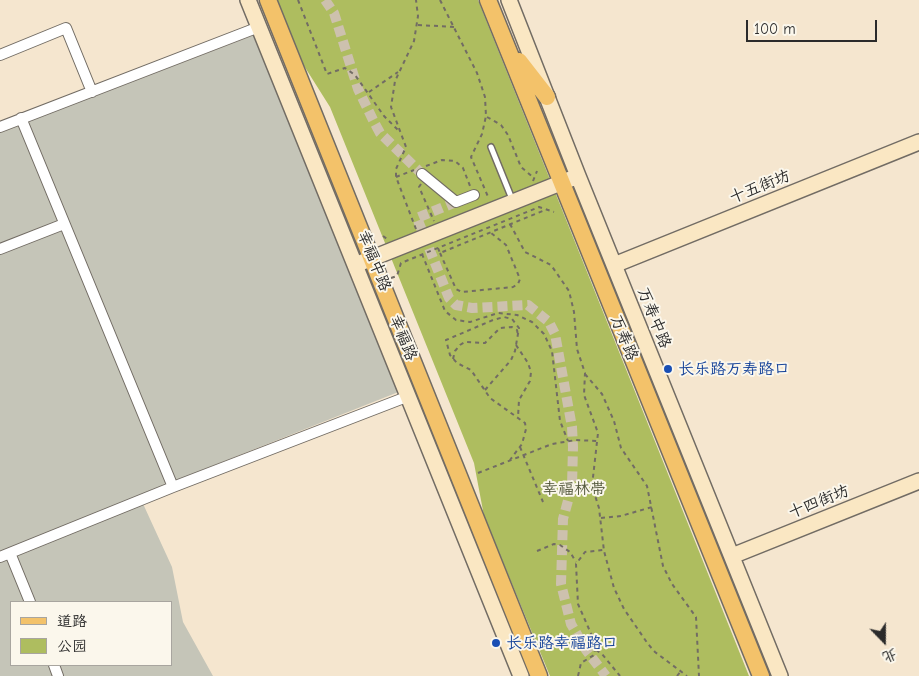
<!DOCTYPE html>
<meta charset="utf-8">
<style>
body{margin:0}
#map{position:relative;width:919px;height:676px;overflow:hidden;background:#f5e6cf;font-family:"Comic Neue","LXGW WenKai TC",sans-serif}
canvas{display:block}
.legend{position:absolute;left:10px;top:601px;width:162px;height:65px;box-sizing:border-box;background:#fbf7ec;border:1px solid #a8a59f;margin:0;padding:6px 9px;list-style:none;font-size:15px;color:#2b2b2b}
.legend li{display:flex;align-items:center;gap:10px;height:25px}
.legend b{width:25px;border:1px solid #a8a59f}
.north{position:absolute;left:859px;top:616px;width:50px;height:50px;-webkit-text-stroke:4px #fbf7ec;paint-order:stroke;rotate:158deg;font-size:14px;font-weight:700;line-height:20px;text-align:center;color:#2b2b2b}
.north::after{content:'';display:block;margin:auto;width:18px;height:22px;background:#2b2b2b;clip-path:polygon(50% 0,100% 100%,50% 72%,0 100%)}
.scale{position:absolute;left:746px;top:20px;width:131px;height:22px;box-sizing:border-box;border:2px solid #2b2b2b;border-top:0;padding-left:6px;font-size:15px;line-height:18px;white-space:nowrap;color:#2b2b2b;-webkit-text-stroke:4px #fbf7ec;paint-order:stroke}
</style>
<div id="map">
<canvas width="919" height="676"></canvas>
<ul class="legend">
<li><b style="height:6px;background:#f3c26a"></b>道路</li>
<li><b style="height:14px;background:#aebd5f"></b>公园</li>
</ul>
<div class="north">北</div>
<div class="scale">100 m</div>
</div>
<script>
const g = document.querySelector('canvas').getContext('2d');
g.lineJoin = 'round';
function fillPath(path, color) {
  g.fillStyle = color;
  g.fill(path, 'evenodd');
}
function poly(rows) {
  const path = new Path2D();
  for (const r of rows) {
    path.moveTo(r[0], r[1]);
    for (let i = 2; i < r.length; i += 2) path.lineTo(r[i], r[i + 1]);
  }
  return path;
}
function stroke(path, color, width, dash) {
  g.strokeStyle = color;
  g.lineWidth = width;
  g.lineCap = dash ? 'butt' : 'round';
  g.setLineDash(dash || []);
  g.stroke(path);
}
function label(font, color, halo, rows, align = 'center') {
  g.font = font + ' "Comic Neue","LXGW WenKai TC",sans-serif';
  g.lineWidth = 4;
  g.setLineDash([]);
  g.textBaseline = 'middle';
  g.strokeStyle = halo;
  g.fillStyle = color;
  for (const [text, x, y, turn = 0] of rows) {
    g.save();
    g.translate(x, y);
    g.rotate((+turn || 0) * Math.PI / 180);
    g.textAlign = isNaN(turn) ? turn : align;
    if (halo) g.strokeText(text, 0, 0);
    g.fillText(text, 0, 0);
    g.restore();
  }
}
fillPath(poly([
 [254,35,401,391,139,495,172,567,183,622,213,676,0,676,0,132],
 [11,602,171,602,171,665,11,665]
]), '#c5c5b8');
fillPath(poly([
 [277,0,478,0,749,676,550,676,484,516,474,463,330,107,301,61]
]), '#aebd5f');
stroke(poly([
 [325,0,334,13,358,89,374,122,380,133,422,174],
 [456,202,417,218,449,298,456,305,472,308,528,305,549,322,555,334,572,427,573,447,572,486,563,519,561,584,571,624,586,650,606,676]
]), '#cdc1ae', 10, [10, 5]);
const lane = poly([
 [491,147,512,199]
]);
const street = poly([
 [0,55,66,28,92,92],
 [21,118,173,487],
 [0,127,259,27],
 [422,174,456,202,474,195],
 [0,249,64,224],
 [10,553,30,602],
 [0,557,173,487,409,396],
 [54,665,58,676]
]);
const secondary = poly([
 [248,0,521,676],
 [509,0,578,176,780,676],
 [360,263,573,178],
 [614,265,919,142],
 [732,556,919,481]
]);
const primary = poly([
 [268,0,539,676],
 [488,0,761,676],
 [519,61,547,97]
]);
stroke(lane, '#726c64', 8);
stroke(street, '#726c64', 12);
stroke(secondary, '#726c64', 18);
stroke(primary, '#726c64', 19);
stroke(poly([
 [298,0,327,74,345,68,355,75,384,116,398,130],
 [440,0,477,73,485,97,486,116,482,134,471,157,489,199],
 [418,25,455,27],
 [369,92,398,72],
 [487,117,501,125,508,135,521,167,534,178],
 [426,166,442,160,455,161,463,168,470,186],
 [396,177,414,170],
 [533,181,537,171],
 [421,184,419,187,434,221],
 [510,224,525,252,551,265,569,291,574,312,577,349,585,373,584,395,598,433,592,486,599,508,604,551,614,588,624,609,648,644,655,652,687,676],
 [416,229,396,177,396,169,406,147,391,107,395,81,414,41,418,16,416,0],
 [383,236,387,239],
 [438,248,440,253,545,210],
 [440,253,456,289,462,292,513,287,518,284,520,279,506,245,491,233],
 [422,254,445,311,456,320,470,322,498,313,517,315,532,322,544,334,552,351,560,421,568,441],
 [391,278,397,276,401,263,539,207,554,212],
 [516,345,528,363,531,372,530,381,519,400,518,417],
 [453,359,455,351,460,345,465,342,485,343,500,328,512,327,517,330,518,335],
 [585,374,602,394,614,421,621,448,647,486,663,566,672,584,696,617,699,676],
 [485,390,511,360,515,351,519,328,512,319,504,317,493,320,446,340,450,355,457,363,471,370,490,398,525,423,526,429,522,444,510,460],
 [520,447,543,502],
 [478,473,552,444,576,440,597,441],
 [601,518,621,516,652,507],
 [537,551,554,544,560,545,570,552,576,562],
 [596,650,602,654,620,676],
 [578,676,581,663,594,655,596,645,578,604,576,564,585,552,603,550],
 [677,676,681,671]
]), '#726c64', 2, [4, 4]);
stroke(lane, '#fff', 5);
stroke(street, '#fff', 10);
stroke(secondary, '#fae7c3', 15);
stroke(primary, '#f3c26a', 16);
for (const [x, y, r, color] of [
 [668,369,5,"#1a4fb4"],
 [496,643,5,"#1a4fb4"]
]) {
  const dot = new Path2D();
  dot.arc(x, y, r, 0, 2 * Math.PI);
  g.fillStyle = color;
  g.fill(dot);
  stroke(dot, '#fbf7ec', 2);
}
label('16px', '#2b2b2b', '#fbf7ec', [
 ["十五街坊",760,187,-22],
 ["幸福中路",374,261,68],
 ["万寿中路",654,318,68],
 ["幸福路",403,338,68],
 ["万寿路",624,338,68],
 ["十四街坊",819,502,-22]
]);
label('16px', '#164399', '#fbf7ec', [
 ["长乐路万寿路口",678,369],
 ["长乐路幸福路口",506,643]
], 'left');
label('16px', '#52573b', '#fbf7ec', [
 ["幸福林带",574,489]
]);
</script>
